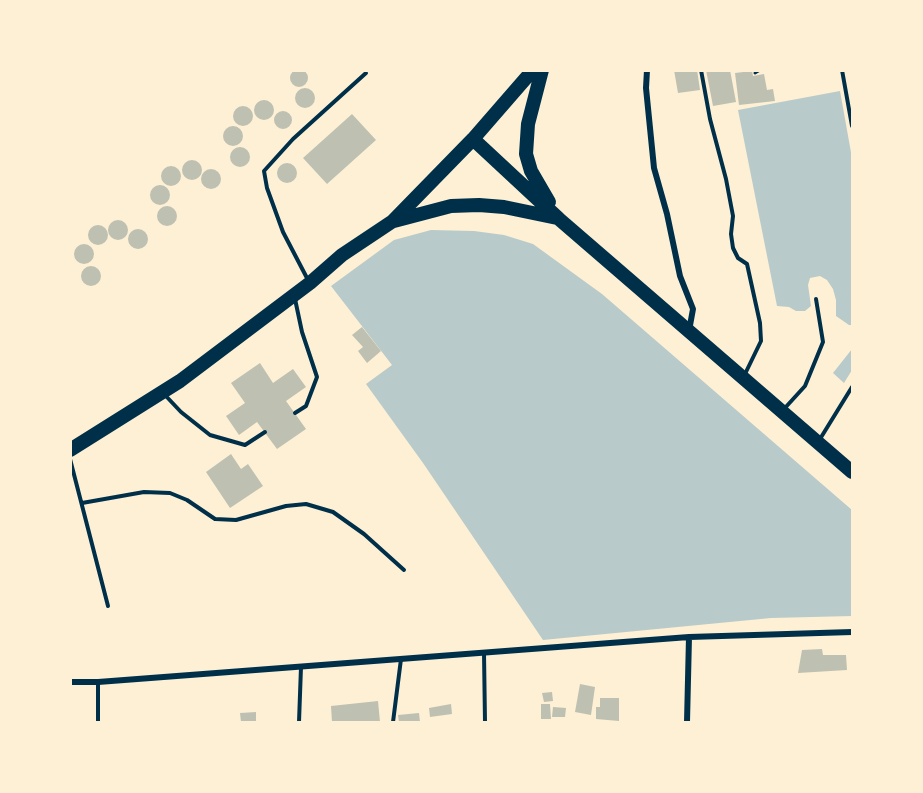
<!DOCTYPE html>
<style>
body{margin:0}
#map{position:relative;width:923px;height:793px;overflow:hidden;background:#fdf0d5;font-family:Commissioner,sans-serif}
canvas{display:block}
.frame{position:absolute;inset:0;border:72px solid #fdf0d5;pointer-events:none}
</style>
<div id="map">
<canvas width="923" height="793"></canvas>
<div class="frame"></div>
</div>
<script>
const g = document.querySelector('canvas').getContext('2d');
g.lineJoin = 'round';
function fillPath(path, color) {
  g.fillStyle = color;
  g.fill(path, 'evenodd');
}
function poly(rows) {
  const path = new Path2D();
  for (const r of rows) {
    if (r.length === 3) {
      path.moveTo(r[0] + r[2], r[1]);
      path.arc(r[0], r[1], r[2], 0, 2 * Math.PI);
      continue;
    }
    path.moveTo(r[0], r[1]);
    for (let i = 2; i < r.length; i += 2) path.lineTo(r[i], r[i + 1]);
  }
  return path;
}
function stroke(path, color, width, dash) {
  g.strokeStyle = color;
  g.lineWidth = width;
  g.lineCap = dash ? 'butt' : 'round';
  g.setLineDash(dash || []);
  g.stroke(path);
}
fillPath(poly([
 [840,91,852,158,852,325,849,325,836,316,836,300,833,289,827,280,820,276,810,278,808,285,811,306,805,311,796,311,789,307,777,306,738,110],
 [431,230,474,231,504,235,533,244,602,294,852,510,852,616,771,618,543,640,423,463,366,384,392,365,331,286,394,240],
 [852,349,852,370,844,383,833,373]
]), '#b9caca');
fillPath(poly([
 [299,78,9],
 [674,70,697,70,700,90,678,93],
 [706,70,730,70,736,102,713,106],
 [752,71,753,76,764,74,767,90,773,89,775,101,739,105,735,73],
 [305,98,10],
 [264,110,10],
 [243,116,10],
 [283,120,9],
 [352,114,376,140,327,184,303,158],
 [233,136,10],
 [240,157,10],
 [192,170,10],
 [287,173,10],
 [171,176,10],
 [211,179,10],
 [160,195,10],
 [167,216,10],
 [118,230,10],
 [98,235,10],
 [138,239,10],
 [84,254,10],
 [91,276,10],
 [362,327,381,351,367,363,358,351,363,347,352,335],
 [260,363,273,383,293,369,306,387,286,401,306,429,277,449,257,422,239,435,226,416,245,403,231,383],
 [231,454,241,469,248,464,263,486,230,508,206,472],
 [822,649,823,655,846,655,847,670,798,673,802,650],
 [580,684,595,687,591,715,575,712],
 [552,692,553,701,544,702,542,693],
 [600,698,619,698,619,721,596,719,596,707,600,707],
 [378,701,380,722,332,722,331,706],
 [451,704,452,714,430,717,429,708],
 [541,704,550,704,551,719,541,719],
 [553,707,566,708,565,717,552,717],
 [256,712,256,722,241,722,240,713],
 [419,713,420,722,399,722,398,715]
]), '#bec0b2');
stroke(poly([
 [755,73,760,70]
]), '#003049', 3);
stroke(poly([
 [701,70,710,119,726,179,733,216,731,234,733,248,738,258,747,264,760,323,761,341,745,374],
 [842,70,852,126],
 [308,280,283,232,267,188,264,171,293,139,366,73],
 [295,299,302,332,317,377,306,406,295,413],
 [164,394,181,412,210,435,245,445,265,432],
 [784,409,805,386,823,342,816,299],
 [820,439,852,387],
 [70,459,108,606],
 [82,503,144,492,170,493,187,500,215,519,236,520,286,506,306,504,333,512,364,534,404,570],
 [484,653,485,722],
 [98,722,98,682],
 [299,722,301,667],
 [393,722,401,659]
]), '#003049', 4);
stroke(poly([
 [647,70,646,88,654,168,667,214,680,276,693,309,689,331],
 [70,682,98,682,689,637,852,632],
 [687,722,689,637]
]), '#003049', 6);
stroke(poly([
 [542,70,528,124,526,154,531,171,549,202],
 [473,139,559,219,852,472],
 [394,221,451,206,479,205,504,207,557,218],
 [70,450,180,381,310,283,342,255,393,221,473,139,533,70]
]), '#003049', 14);
</script>
